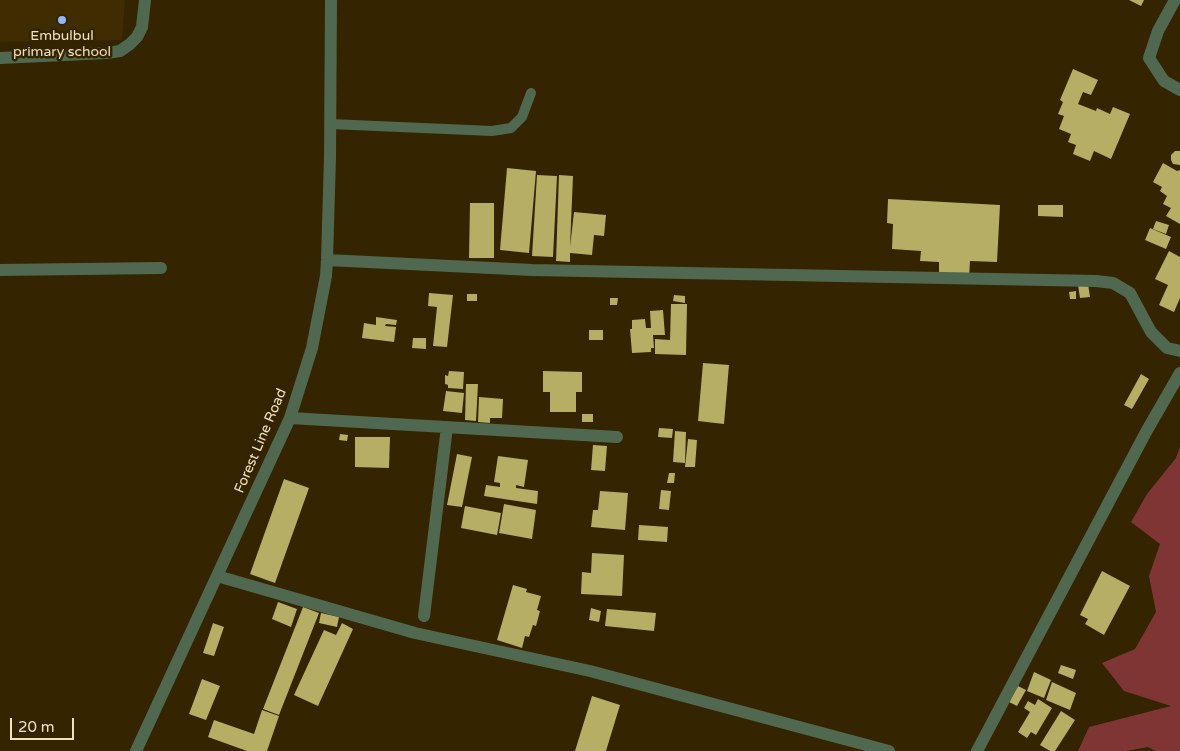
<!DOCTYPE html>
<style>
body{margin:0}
#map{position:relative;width:1180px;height:751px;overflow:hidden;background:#342400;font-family:"Varela Round",sans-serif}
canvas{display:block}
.scale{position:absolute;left:10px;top:718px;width:64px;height:22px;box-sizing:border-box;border:2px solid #f2e0bf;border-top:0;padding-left:6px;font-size:15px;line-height:18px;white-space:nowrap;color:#f2e0bf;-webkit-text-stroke:4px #342400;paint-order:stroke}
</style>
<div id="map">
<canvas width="1180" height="751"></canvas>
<div class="scale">20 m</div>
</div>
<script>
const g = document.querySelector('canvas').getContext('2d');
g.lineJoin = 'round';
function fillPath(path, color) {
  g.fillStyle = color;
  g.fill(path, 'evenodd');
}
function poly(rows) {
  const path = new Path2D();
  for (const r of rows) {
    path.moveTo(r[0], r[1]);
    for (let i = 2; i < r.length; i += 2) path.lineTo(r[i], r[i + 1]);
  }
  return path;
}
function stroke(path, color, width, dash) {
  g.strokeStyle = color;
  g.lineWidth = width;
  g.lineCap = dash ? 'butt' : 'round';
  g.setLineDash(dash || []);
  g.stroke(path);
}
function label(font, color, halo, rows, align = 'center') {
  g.font = font + ' "Varela Round",sans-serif';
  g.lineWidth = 5;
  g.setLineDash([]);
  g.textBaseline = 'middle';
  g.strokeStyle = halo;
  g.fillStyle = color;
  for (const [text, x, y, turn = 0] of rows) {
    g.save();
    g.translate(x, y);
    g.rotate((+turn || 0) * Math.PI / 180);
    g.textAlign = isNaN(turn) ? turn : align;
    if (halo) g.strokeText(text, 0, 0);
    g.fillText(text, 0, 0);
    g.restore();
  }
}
fillPath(poly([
 [0,0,125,0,122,40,0,42]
]), '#3f2c00');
fillPath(poly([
 [1180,447,1180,751,1155,751,1148,747,1126,751,1078,751,1089,727,1171,706,1124,691,1102,663,1135,649,1156,612,1149,576,1160,544,1131,522,1147,494,1176,458]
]), '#7f3533');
fillPath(poly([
 [1129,0,1144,0,1141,6],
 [1073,69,1098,80,1091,95,1083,92,1078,104,1096,111,1097,108,1110,114,1113,107,1130,114,1111,159,1094,151,1090,161,1073,154,1076,145,1068,142,1071,134,1059,129,1064,116,1058,114,1063,102,1060,100],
 [1175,151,1180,151,1180,165,1173,164,1171,160,1171,155],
 [1163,163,1177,171,1180,170,1180,224,1166,216,1171,208,1163,204,1167,196,1160,191,1162,187,1153,182],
 [507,168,536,171,529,253,500,250],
 [537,175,557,176,553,257,532,256],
 [559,175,573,176,570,247,574,212,606,215,604,236,594,235,592,255,570,253,570,262,556,261],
 [888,199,1000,205,997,262,970,261,969,278,939,276,939,262,920,261,921,251,892,249,893,224,887,223],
 [470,203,494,203,494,258,469,258],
 [1038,205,1063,205,1063,217,1038,216],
 [1156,221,1169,225,1166,234,1153,229],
 [1150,228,1171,237,1166,249,1145,240],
 [1169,251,1180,257,1180,298,1174,312,1159,305,1168,285,1155,279],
 [1088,284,1090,297,1080,298,1078,285],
 [1076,291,1076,299,1070,299,1069,292],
 [429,293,453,295,447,347,433,346,437,307,428,306],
 [467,294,477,294,477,301,467,301],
 [674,295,685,296,685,303,673,301],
 [610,298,618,298,617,305,610,305],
 [671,304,687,304,686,355,655,354,655,339,670,340],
 [663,310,665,335,653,335,654,348,651,348,651,352,632,353,630,329,632,329,632,320,645,319,646,328,651,328,650,311],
 [376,317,397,320,396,325,386,324,385,326,396,327,394,342,362,338,364,323,376,325],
 [589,330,603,330,603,340,589,340],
 [413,338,426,338,426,349,412,348],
 [703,363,729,365,724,424,698,421],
 [449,371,464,372,463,389,448,388,448,385,445,384,445,375,448,376],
 [543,371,582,372,582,392,576,392,576,412,550,412,550,392,543,392],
 [1141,374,1149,379,1132,409,1124,405],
 [466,384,478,384,476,421,465,420],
 [446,391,464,393,462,413,443,411],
 [479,397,503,399,502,418,490,418,490,423,478,422],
 [582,414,593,414,593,422,582,422],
 [659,428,673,429,672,438,658,437],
 [675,431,686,432,685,463,673,462],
 [340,434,348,435,347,441,339,440],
 [355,437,390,437,389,468,355,467],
 [688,439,697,440,695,467,685,467],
 [593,445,607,446,605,471,591,470],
 [457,454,472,457,462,507,447,505],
 [498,456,528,460,524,487,516,485,516,488,538,491,537,504,484,496,486,485,500,487,500,483,494,482],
 [669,473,675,473,674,483,667,483],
 [284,479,309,488,275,583,250,574],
 [661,490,671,491,669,510,659,509],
 [600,491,628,493,625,530,591,527,593,510,598,510],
 [504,504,536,510,532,539,499,533],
 [465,506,501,513,497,535,461,528],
 [639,525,668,527,667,542,638,540],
 [592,553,624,555,622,596,581,594,582,572,591,573],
 [1102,571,1130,586,1104,635,1085,624,1088,619,1080,615],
 [513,585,527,589,526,592,541,596,537,610,540,611,536,626,533,625,529,637,525,636,522,648,497,640],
 [278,602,297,609,291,627,272,619],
 [303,607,319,613,279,715,263,709],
 [591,608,601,611,599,622,589,620],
 [607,609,656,613,654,631,605,626],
 [321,613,339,617,337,627,319,623],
 [213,623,224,627,214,656,203,653],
 [342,623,353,629,318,706,294,695,324,630,336,635],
 [1061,665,1076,670,1073,679,1058,673],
 [1034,672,1051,680,1044,698,1027,691],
 [202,679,220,686,206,720,189,714],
 [1052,682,1076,693,1070,710,1046,700],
 [1018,686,1026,690,1017,706,1009,702],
 [592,696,620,705,606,751,575,751],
 [1038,699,1052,708,1036,735,1031,732,1027,738,1018,732,1030,712,1024,708,1028,701,1035,705],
 [262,710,279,716,267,751,247,751,208,737,214,720,254,734],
 [1061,711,1075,720,1055,751,1050,751,1040,745]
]), '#b6ae64');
stroke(poly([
 [330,124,492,131,511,128,522,117,531,93]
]), '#516850', 10);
stroke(poly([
 [1175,0,1158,31,1149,58,1164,81,1180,90],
 [0,58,107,53,120,51,130,44,137,37,142,27,145,0],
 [327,260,532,270,1096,281,1113,283,1130,293,1151,332,1167,348,1180,351],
 [0,270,161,268],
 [290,418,617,437],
 [217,576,415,633,590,671,889,751],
 [424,616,447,427],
 [136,751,290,418,312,348,326,276,327,260,330,157,331,0],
 [977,751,1146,432,1180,373]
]), '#516850', 12);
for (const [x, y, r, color] of [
 [62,20,5,"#93b7fd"]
]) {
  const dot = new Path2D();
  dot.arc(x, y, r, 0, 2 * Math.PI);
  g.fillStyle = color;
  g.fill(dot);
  stroke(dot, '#342400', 2);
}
label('14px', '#f2e0bf', '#342400', [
 ["Embulbul",62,36],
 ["primary school",62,52]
]);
label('14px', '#f2e0bf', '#342400', [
 ["Forest Line Road",261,441,-67]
]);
</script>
